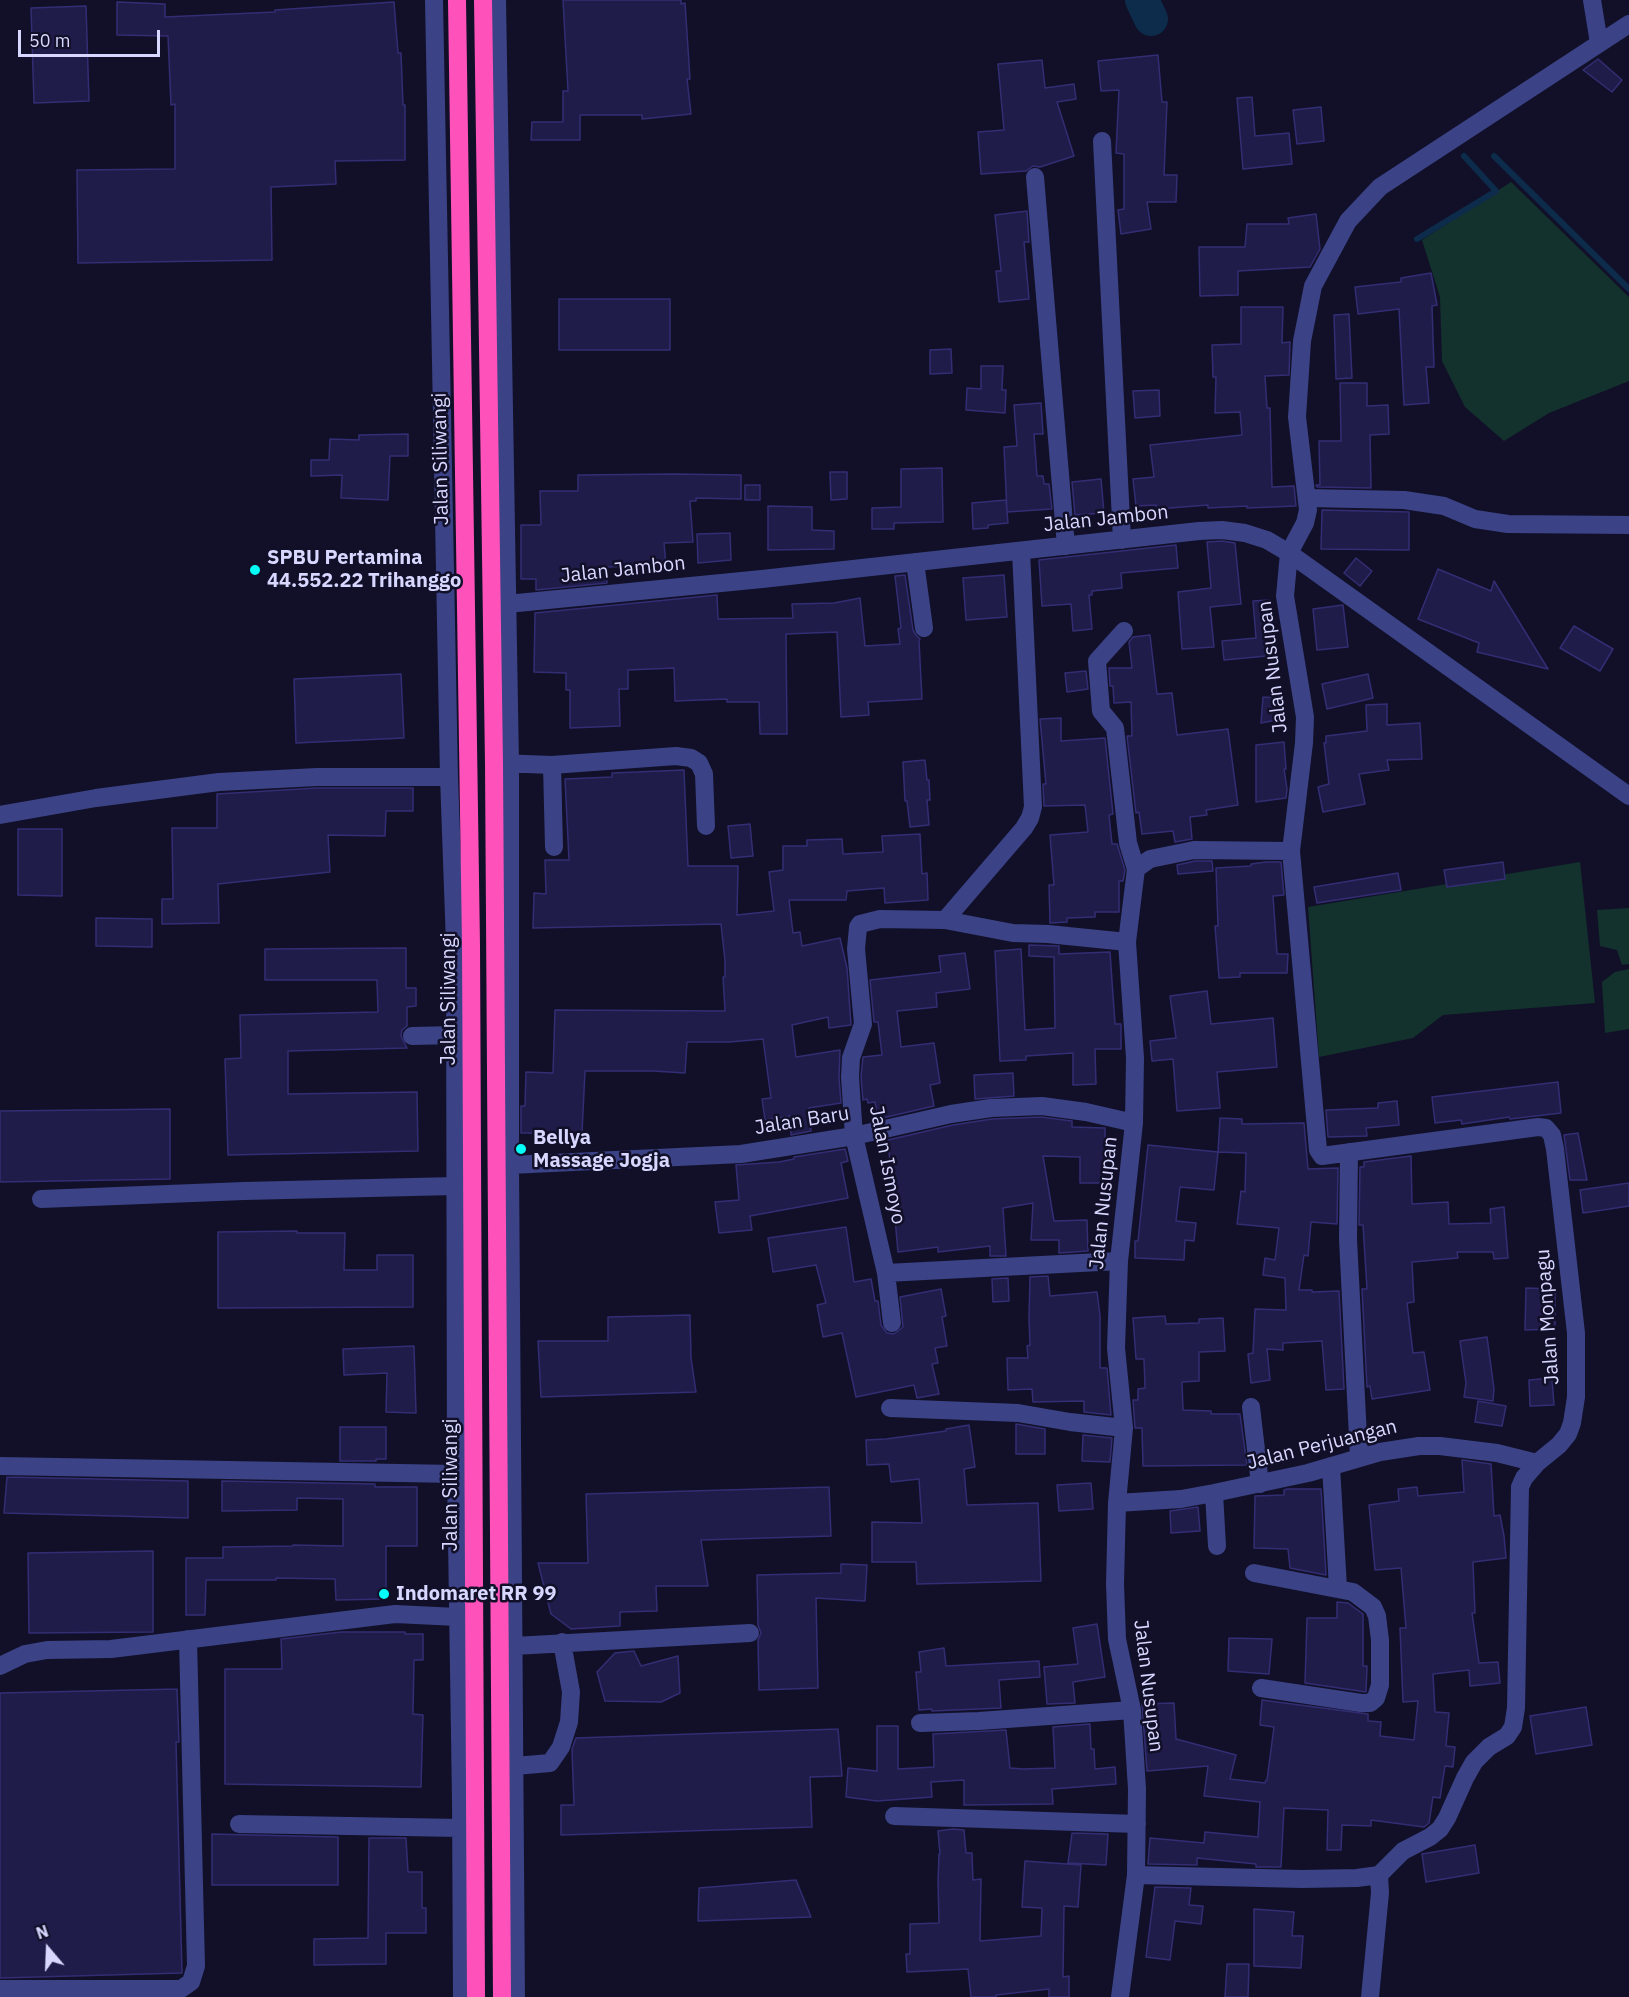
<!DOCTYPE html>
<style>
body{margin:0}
#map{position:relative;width:1629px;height:1997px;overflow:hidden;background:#111028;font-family:"IBM Plex Sans",sans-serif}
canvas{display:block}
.north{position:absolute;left:18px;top:1919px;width:60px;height:60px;-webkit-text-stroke:4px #111028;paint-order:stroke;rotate:341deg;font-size:16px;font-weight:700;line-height:24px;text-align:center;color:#d7d7ff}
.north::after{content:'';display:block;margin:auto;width:21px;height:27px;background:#d7d7ff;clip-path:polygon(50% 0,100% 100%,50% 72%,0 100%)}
.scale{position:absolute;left:18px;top:30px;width:142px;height:27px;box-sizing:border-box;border:3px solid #d7d7ff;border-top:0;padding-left:8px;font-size:18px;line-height:21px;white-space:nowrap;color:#d7d7ff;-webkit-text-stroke:4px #111028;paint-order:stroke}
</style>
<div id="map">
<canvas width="1629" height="1997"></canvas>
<div class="north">N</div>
<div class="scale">50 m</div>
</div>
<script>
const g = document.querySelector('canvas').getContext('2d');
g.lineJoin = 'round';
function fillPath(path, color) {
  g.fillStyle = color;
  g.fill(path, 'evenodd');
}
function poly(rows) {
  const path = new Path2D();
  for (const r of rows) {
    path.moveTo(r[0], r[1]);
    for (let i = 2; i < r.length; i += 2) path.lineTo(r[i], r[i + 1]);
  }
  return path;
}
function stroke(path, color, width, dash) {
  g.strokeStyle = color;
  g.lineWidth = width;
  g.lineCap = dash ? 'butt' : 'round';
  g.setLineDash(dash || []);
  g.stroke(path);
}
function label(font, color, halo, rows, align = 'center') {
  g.font = font + ' "IBM Plex Sans",sans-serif';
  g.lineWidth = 5;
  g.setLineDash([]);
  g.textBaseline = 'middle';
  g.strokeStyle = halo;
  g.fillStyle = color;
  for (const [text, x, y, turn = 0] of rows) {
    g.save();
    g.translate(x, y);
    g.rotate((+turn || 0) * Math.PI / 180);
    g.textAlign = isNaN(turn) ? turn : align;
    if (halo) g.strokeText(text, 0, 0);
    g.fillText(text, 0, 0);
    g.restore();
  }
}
fillPath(poly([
 [1511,182,1629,297,1629,381,1549,413,1504,441,1465,407,1442,361,1440,297,1422,240],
 [1580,862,1595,1003,1443,1015,1413,1038,1319,1057,1308,907],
 [1629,908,1629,964,1622,965,1617,950,1600,946,1597,910],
 [1629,969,1629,1029,1605,1033,1602,982,1615,972]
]), '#13322d');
stroke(poly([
 [1494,156,1629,289],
 [1417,239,1496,191,1464,156]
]), '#0d2b4a', 6);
stroke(poly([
 [1142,0,1151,19]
]), '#0d2b4a', 34);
const building = poly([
 [563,0,681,0,681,4,685,3,690,79,687,79,691,114,642,119,642,115,580,115,580,140,531,140,532,122,563,122,563,91,568,91,563,0],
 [117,2,165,4,165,17,275,12,275,10,394,2,398,53,401,53,403,105,405,105,405,160,335,161,336,184,271,187,272,260,78,263,77,170,175,169,175,104,171,105,168,36,117,35,117,2],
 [86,6,89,101,34,103,31,8,86,6],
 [1158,55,1162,102,1167,102,1164,175,1177,175,1176,202,1147,202,1151,229,1121,234,1118,210,1124,209,1124,154,1116,153,1119,90,1101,91,1098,61,1158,55],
 [1598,59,1622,80,1612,92,1583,70,1598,59],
 [1042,60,1045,88,1074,84,1076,99,1057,102,1074,156,1040,167,1033,166,1026,171,981,174,978,132,1004,130,998,64,1042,60],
 [1252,97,1255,136,1289,133,1292,164,1243,169,1237,98,1252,97],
 [1321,107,1324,141,1297,144,1293,110,1321,107],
 [1027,211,1029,242,1024,242,1029,299,999,302,996,271,1001,271,995,215,1027,211],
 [1316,214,1320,249,1310,267,1238,271,1238,295,1200,296,1199,247,1245,247,1247,224,1289,224,1288,218,1316,214],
 [1431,273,1437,305,1432,306,1434,367,1426,367,1429,403,1404,405,1399,309,1358,314,1355,287,1401,282,1401,278,1431,273],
 [559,299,670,299,670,350,559,350,559,299],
 [1241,307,1283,307,1282,343,1290,342,1289,375,1265,376,1267,408,1270,408,1272,487,1294,486,1296,506,1247,508,1247,506,1208,508,1208,505,1157,509,1156,505,1136,506,1133,479,1154,477,1150,445,1242,435,1240,412,1215,413,1216,377,1213,377,1212,345,1241,344,1241,307],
 [1349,314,1352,378,1336,379,1334,315,1349,314],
 [951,349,952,373,930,374,930,350,951,349],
 [981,366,1003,366,1002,390,1006,390,1005,413,966,410,967,388,981,389,981,366],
 [1340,383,1367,383,1367,406,1388,405,1389,434,1370,435,1371,488,1317,487,1316,485,1320,485,1319,441,1341,441,1340,383],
 [1159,390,1160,416,1135,418,1133,391,1159,390],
 [1041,403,1043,434,1034,434,1037,476,1043,476,1044,484,1049,484,1052,509,1007,512,1004,447,1017,446,1014,405,1041,403],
 [408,434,408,456,390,456,388,500,341,498,342,475,311,476,311,460,329,460,330,439,359,440,359,435,408,434],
 [942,468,943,522,894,523,894,529,872,529,872,508,901,507,901,469,942,468],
 [830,472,847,472,847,499,831,500,830,472],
 [673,474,741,475,741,499,696,498,696,501,690,501,693,542,664,543,666,565,606,567,607,583,536,590,536,579,521,579,521,525,541,525,540,491,578,491,578,475,673,474],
 [1101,479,1104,513,1075,515,1072,482,1101,479],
 [745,485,760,485,760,500,745,500,745,485],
 [1006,500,1008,523,988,525,988,528,973,529,972,503,1006,500],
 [768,506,812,507,812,530,834,531,834,549,768,550,768,506],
 [1322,510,1409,512,1409,550,1321,549,1322,510],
 [730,533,731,560,698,563,697,534,730,533],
 [1222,541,1235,543,1241,604,1210,607,1214,647,1182,649,1178,592,1211,588,1207,542,1222,541],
 [1176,545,1178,568,1121,573,1122,588,1092,591,1092,595,1089,595,1092,629,1073,631,1071,604,1042,606,1039,560,1176,545],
 [1356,558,1372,571,1360,586,1344,573,1356,558],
 [1438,569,1491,591,1494,581,1548,669,1477,652,1479,643,1418,619,1438,569],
 [905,575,913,630,916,635,920,639,919,641,922,699,868,702,869,715,841,717,837,632,786,634,787,734,760,734,759,702,727,702,727,699,675,701,674,668,628,670,628,689,619,689,620,726,570,728,570,690,566,690,566,673,534,672,535,613,717,595,718,619,793,618,792,604,834,603,860,598,865,646,900,644,898,629,901,628,895,576,905,575],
 [1004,575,1007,617,966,620,963,578,1004,575],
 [1270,600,1277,655,1224,660,1222,641,1256,638,1253,601,1270,600],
 [1343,605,1348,647,1317,650,1313,609,1343,605],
 [1574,626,1613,649,1600,671,1560,648,1574,626],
 [1150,635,1157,694,1172,693,1177,735,1228,729,1238,805,1206,810,1207,815,1190,817,1192,839,1175,842,1173,831,1142,834,1139,812,1136,813,1127,736,1132,736,1131,702,1114,703,1113,686,1110,686,1109,668,1132,668,1129,642,1133,637,1150,635],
 [1086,671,1088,689,1067,692,1065,673,1086,671],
 [401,674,404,738,296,743,294,679,401,674],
 [1368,674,1373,698,1327,709,1322,684,1368,674],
 [1263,697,1280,698,1282,719,1261,723,1263,697],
 [1387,704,1387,725,1420,723,1422,759,1387,760,1389,770,1359,774,1365,804,1323,812,1318,787,1329,784,1324,743,1326,743,1326,736,1367,731,1366,705,1387,704],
 [1061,718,1061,741,1105,738,1113,814,1109,815,1112,844,1117,844,1125,870,1123,881,1119,881,1119,912,1095,912,1095,917,1067,918,1067,922,1050,923,1049,885,1054,885,1050,835,1088,832,1085,805,1044,806,1043,784,1046,784,1040,719,1061,718],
 [1284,742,1286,769,1284,769,1287,789,1286,798,1256,802,1256,745,1284,742],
 [925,760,927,780,929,780,930,800,927,800,929,825,910,827,907,801,905,801,903,762,925,760],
 [684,770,688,866,738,866,737,915,774,911,769,872,783,870,783,846,807,846,807,840,842,839,843,854,883,852,882,836,920,834,922,874,927,873,928,900,885,903,884,888,847,891,846,900,789,900,793,933,800,932,802,946,840,938,847,968,851,1025,829,1028,828,1017,792,1025,796,1057,840,1050,839,1078,841,1103,809,1108,811,1131,791,1135,790,1116,765,1120,762,1099,771,1098,763,1039,730,1042,687,1042,685,1073,653,1071,585,1071,582,1133,521,1133,521,1106,525,1106,526,1072,553,1073,555,1010,725,1011,723,977,725,977,725,961,721,924,533,928,534,893,546,894,545,860,569,860,565,779,612,777,612,773,684,770],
 [317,788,413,788,413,811,386,811,385,836,328,835,330,872,218,884,219,923,162,924,162,899,173,899,172,828,217,828,217,794,317,788],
 [750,824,753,856,731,858,728,826,750,824],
 [18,829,62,829,62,896,18,895,18,829],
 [1195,861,1212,861,1213,871,1178,874,1177,865,1195,861],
 [1266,862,1281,862,1284,895,1273,896,1277,954,1288,954,1287,973,1240,973,1240,977,1219,978,1215,926,1218,926,1216,868,1251,866,1251,864,1266,862],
 [1503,862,1505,879,1447,887,1444,870,1503,862],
 [1398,873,1401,890,1317,903,1314,887,1398,873],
 [96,918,152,919,152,947,96,946,96,918],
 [1029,945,1059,946,1059,954,1110,952,1115,1024,1121,1024,1121,1049,1095,1049,1096,1084,1073,1085,1073,1053,1026,1056,1026,1060,1000,1061,995,951,1021,949,1025,1030,1055,1028,1054,957,1029,956,1029,945],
 [406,948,406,988,416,988,416,1006,407,1007,407,1026,402,1030,401,1036,407,1048,288,1051,288,1094,417,1092,418,1151,228,1155,225,1059,241,1058,240,1015,378,1012,377,980,265,980,265,949,406,948],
 [965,953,970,989,936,993,937,1007,897,1011,901,1047,934,1043,940,1083,930,1085,934,1106,878,1119,875,1102,868,1103,867,1099,863,1100,861,1077,863,1057,882,1055,878,1022,874,1022,870,980,941,972,939,956,965,953],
 [1207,991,1211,1024,1273,1018,1277,1067,1217,1072,1220,1108,1177,1111,1173,1059,1152,1061,1150,1041,1176,1038,1170,996,1207,991],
 [1013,1073,1014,1096,975,1099,974,1075,1013,1073],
 [1558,1082,1561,1113,1510,1119,1509,1117,1462,1124,1461,1120,1435,1123,1432,1097,1558,1082],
 [1397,1101,1399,1125,1366,1128,1367,1136,1328,1137,1326,1110,1378,1108,1378,1103,1397,1101],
 [170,1109,170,1179,0,1182,0,1111,170,1109],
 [1041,1117,1072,1121,1072,1127,1105,1128,1105,1183,1080,1183,1080,1157,1043,1156,1054,1221,1087,1220,1088,1251,1059,1253,1059,1240,1031,1240,1033,1203,1003,1208,1006,1256,990,1256,990,1246,938,1252,938,1247,898,1252,888,1140,953,1125,992,1119,1041,1117],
 [1220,1118,1242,1119,1242,1124,1304,1123,1308,1169,1338,1168,1337,1224,1311,1222,1308,1256,1304,1255,1299,1290,1312,1290,1312,1292,1339,1291,1344,1389,1326,1390,1322,1341,1283,1343,1283,1350,1267,1349,1270,1380,1251,1383,1248,1354,1253,1353,1255,1309,1286,1310,1285,1278,1263,1275,1265,1258,1275,1260,1279,1228,1237,1224,1241,1191,1245,1192,1246,1153,1218,1152,1220,1118],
 [1578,1133,1587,1180,1570,1180,1564,1135,1578,1133],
 [1148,1145,1218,1152,1214,1190,1180,1187,1176,1221,1196,1223,1194,1241,1185,1240,1184,1260,1135,1258,1135,1241,1138,1241,1148,1145],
 [845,1149,848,1161,841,1163,848,1198,750,1216,752,1230,719,1233,715,1202,739,1200,736,1165,779,1162,794,1159,794,1157,845,1149],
 [1411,1156,1412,1204,1448,1202,1449,1224,1491,1223,1490,1209,1504,1207,1508,1258,1494,1259,1493,1252,1457,1252,1458,1258,1412,1262,1414,1302,1407,1303,1413,1353,1424,1352,1430,1390,1372,1399,1370,1386,1367,1387,1362,1289,1367,1289,1363,1225,1359,1225,1360,1167,1364,1167,1364,1162,1411,1156],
 [1629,1183,1629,1206,1583,1213,1580,1190,1629,1183],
 [846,1227,854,1282,871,1279,875,1301,878,1301,881,1325,887,1333,894,1334,903,1327,900,1297,941,1289,946,1316,942,1317,947,1346,935,1348,938,1363,932,1364,939,1394,917,1398,914,1385,856,1397,842,1333,823,1337,817,1305,826,1303,816,1265,773,1272,768,1238,846,1227],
 [297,1231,297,1233,345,1233,344,1270,377,1270,377,1255,413,1255,413,1307,218,1308,218,1232,297,1231],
 [1048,1276,1050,1296,1097,1292,1100,1316,1100,1368,1107,1368,1111,1415,1084,1412,1084,1401,1033,1402,1032,1389,1008,1390,1007,1358,1028,1358,1027,1346,1030,1345,1029,1318,1030,1277,1048,1276],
 [1008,1278,1009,1301,993,1302,992,1279,1008,1278],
 [1526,1288,1555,1289,1555,1329,1525,1330,1526,1288],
 [690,1315,691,1358,696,1392,541,1397,538,1341,608,1341,608,1317,690,1315],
 [1165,1316,1166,1324,1199,1323,1199,1319,1223,1318,1225,1351,1199,1352,1199,1381,1182,1382,1183,1410,1211,1411,1211,1414,1240,1414,1247,1465,1143,1466,1142,1428,1135,1428,1133,1400,1138,1400,1138,1389,1145,1388,1144,1359,1136,1359,1133,1318,1165,1316],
 [1487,1337,1494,1389,1493,1401,1464,1397,1466,1383,1460,1341,1487,1337],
 [414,1346,416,1413,386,1412,387,1373,344,1375,343,1349,414,1346],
 [1552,1378,1554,1405,1530,1406,1529,1380,1552,1378],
 [1478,1401,1506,1406,1502,1426,1475,1422,1478,1401],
 [1016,1424,1045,1429,1045,1454,1016,1454,1016,1424],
 [969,1425,975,1467,964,1469,967,1505,1038,1503,1041,1581,917,1584,916,1562,872,1562,872,1522,922,1523,919,1479,891,1482,889,1464,867,1465,866,1440,886,1439,946,1431,946,1429,969,1425],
 [340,1427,386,1427,386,1459,376,1459,376,1461,340,1461,340,1427],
 [1083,1435,1112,1438,1110,1462,1082,1461,1083,1435],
 [1462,1460,1491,1464,1494,1516,1500,1515,1504,1536,1506,1558,1473,1562,1475,1613,1472,1613,1479,1663,1498,1662,1500,1683,1470,1686,1469,1670,1433,1674,1435,1712,1449,1713,1446,1746,1455,1747,1453,1767,1445,1766,1440,1798,1433,1797,1429,1823,1424,1827,1371,1820,1371,1826,1342,1825,1341,1850,1327,1850,1328,1810,1284,1808,1281,1867,1256,1867,1256,1864,1197,1858,1197,1865,1148,1864,1150,1838,1204,1843,1205,1832,1258,1837,1260,1802,1204,1796,1208,1766,1147,1771,1142,1704,1174,1703,1176,1739,1236,1755,1230,1779,1265,1783,1266,1780,1267,1780,1274,1727,1260,1725,1262,1700,1368,1714,1368,1721,1381,1722,1380,1736,1414,1740,1418,1701,1403,1702,1400,1628,1406,1628,1401,1568,1375,1570,1369,1505,1399,1501,1398,1489,1417,1487,1418,1496,1464,1492,1462,1460],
 [7,1477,188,1481,188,1518,4,1513,7,1477],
 [222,1481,375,1484,375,1487,417,1487,417,1546,386,1546,386,1599,336,1600,335,1579,276,1578,276,1580,206,1580,205,1615,186,1615,186,1558,223,1558,223,1547,293,1546,293,1545,343,1546,343,1499,297,1498,297,1510,222,1511,222,1481],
 [1091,1483,1093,1509,1059,1511,1057,1485,1091,1483],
 [829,1487,831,1536,701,1540,708,1586,656,1586,657,1611,620,1612,620,1626,571,1629,551,1614,538,1563,588,1563,586,1494,829,1487],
 [1287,1489,1321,1489,1326,1575,1290,1568,1288,1549,1254,1548,1255,1496,1284,1495,1284,1490,1287,1489],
 [1198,1507,1200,1531,1171,1533,1170,1511,1198,1507],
 [153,1551,153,1632,29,1633,28,1553,153,1551],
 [841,1564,867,1565,865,1601,816,1598,818,1688,759,1690,758,1640,761,1633,758,1625,757,1575,841,1573,841,1564],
 [1337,1602,1348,1603,1363,1614,1363,1666,1367,1666,1366,1692,1305,1683,1307,1618,1337,1618,1337,1602],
 [1097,1624,1105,1677,1073,1682,1075,1703,1047,1704,1044,1667,1078,1664,1073,1628,1097,1624],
 [341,1632,405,1632,405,1634,423,1634,423,1660,414,1660,413,1714,423,1715,421,1787,225,1784,225,1669,282,1669,281,1639,341,1632],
 [1229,1638,1272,1639,1269,1674,1228,1671,1229,1638],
 [944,1648,946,1666,1039,1661,1040,1677,999,1680,1001,1708,932,1711,932,1709,919,1710,916,1672,921,1672,919,1652,944,1648],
 [634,1651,641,1666,678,1656,680,1693,661,1702,605,1701,597,1672,615,1653,634,1651],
 [177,1689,179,1742,176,1742,182,1973,0,1978,0,1693,177,1689],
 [1586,1707,1592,1745,1536,1754,1530,1716,1586,1707],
 [1090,1724,1091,1749,1094,1749,1095,1769,1115,1767,1116,1784,1052,1789,1053,1804,964,1805,964,1780,931,1782,932,1797,877,1801,846,1797,848,1768,877,1771,877,1726,898,1726,898,1769,934,1767,933,1734,1006,1730,1010,1768,1023,1769,1055,1768,1053,1727,1090,1724],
 [838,1729,842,1776,810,1777,812,1827,561,1835,561,1805,574,1805,572,1749,576,1738,838,1729],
 [953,1829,964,1830,966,1853,972,1853,973,1880,981,1879,980,1941,1041,1936,1042,1908,1022,1907,1025,1861,1081,1865,1078,1907,1064,1906,1063,1977,1069,1976,1069,1997,1049,1997,1049,1989,996,1995,996,1997,971,1997,968,1969,907,1972,906,1954,910,1954,910,1924,939,1923,938,1881,939,1854,940,1854,938,1831,953,1829],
 [1072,1833,1108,1834,1106,1865,1068,1863,1072,1833],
 [212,1834,338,1837,338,1885,212,1885,212,1834],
 [369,1838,406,1838,408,1872,422,1872,422,1908,426,1908,426,1933,386,1933,386,1964,314,1965,314,1939,368,1938,369,1838],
 [1475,1845,1479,1873,1426,1882,1422,1854,1475,1845],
 [796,1880,811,1917,698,1921,699,1888,796,1880],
 [1155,1887,1191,1888,1189,1905,1203,1906,1201,1924,1175,1921,1170,1960,1146,1957,1155,1887],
 [1254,1909,1294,1912,1292,1936,1303,1936,1301,1968,1254,1966,1254,1909],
 [1227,1964,1249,1964,1248,1997,1225,1997,1227,1964]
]);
fillPath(building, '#1f1c49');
stroke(building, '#332e74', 1.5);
stroke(poly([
 [434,0,449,777,455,944,456,1474,461,1801,462,1997],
 [497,0,510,763,510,1165,516,1997],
 [1592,0,1599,43],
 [1102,141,1122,540],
 [1035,177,1066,546],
 [1308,498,1404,500,1444,506,1475,519,1508,524,1629,525],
 [915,562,924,628],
 [507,604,762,579,1199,531,1222,530,1245,533,1267,540,1289,553,1629,796],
 [1124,631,1097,661,1101,711,1115,728,1128,843,1136,869],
 [499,763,552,765,676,756,691,758,699,763,704,774,706,826],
 [552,765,554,847],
 [0,815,96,798,219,782,317,777,449,777],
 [1291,851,1318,1150,1322,1156,1538,1127,1546,1128,1552,1135,1555,1149,1576,1333,1576,1397,1572,1423,1568,1434,1559,1445,1537,1463,1524,1478,1520,1487,1516,1708,1513,1727,1507,1736,1489,1747,1474,1762,1465,1778,1447,1818,1440,1829,1430,1837,1403,1851,1379,1875,1380,1893,1370,1997],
 [945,920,1024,828,1030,818,1033,807,1021,551],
 [412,1036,455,1035],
 [1349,1152,1348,1239,1359,1457],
 [510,1165,741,1154,854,1136,951,1114,991,1108,1042,1106,1086,1112,1134,1123],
 [41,1199,244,1191,455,1186],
 [1119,1261,886,1273,854,1136,850,1077,851,1058,863,1024,856,949,858,927,860,924,880,919,945,920,1013,933,1048,934,1127,942],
 [886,1273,892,1323],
 [1251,1407,1260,1484],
 [890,1408,1018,1413,1070,1422,1124,1428],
 [0,1466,456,1474],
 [1331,1466,1338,1588],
 [1214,1493,1217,1546],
 [1117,1503,1181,1499,1214,1493,1308,1473,1380,1452,1419,1446,1440,1446,1497,1453,1537,1463],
 [1254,1573,1353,1592,1373,1607,1377,1616,1380,1640,1380,1685,1376,1698,1370,1703,1361,1703,1261,1688],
 [514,1646,750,1633],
 [0,1666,25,1654,47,1650,111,1649,395,1614,457,1617],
 [920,1723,979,1721,1132,1710],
 [515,1766,550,1763,561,1747,569,1722,571,1692,562,1642],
 [894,1816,1137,1824],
 [239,1824,460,1828],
 [1136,1875,1302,1879,1357,1878,1379,1875],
 [0,1989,181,1989,191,1982,196,1966,188,1639],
 [1120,1997,1136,1875,1137,1789,1132,1710,1117,1639,1115,1584,1117,1503,1124,1428,1116,1348,1119,1261,1134,1123,1135,1058,1127,942,1136,869,1150,859,1194,850,1291,851,1304,743,1305,717,1285,596,1289,553,1305,523,1308,510,1297,417,1302,341,1313,286,1348,221,1380,187,1629,24]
]), '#3b4286', 18);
stroke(poly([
 [457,0,471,945,476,1997],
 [483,0,494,763,502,1997]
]), '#fe52ba', 18);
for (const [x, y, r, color] of [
 [255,570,6,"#04fef7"],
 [521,1149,6,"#04fef7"],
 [384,1594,6,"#04fef7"]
]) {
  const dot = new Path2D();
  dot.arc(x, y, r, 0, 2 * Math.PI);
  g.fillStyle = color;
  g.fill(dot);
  stroke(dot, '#111028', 2);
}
label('20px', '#d7d7ff', '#111028', [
 ["Jalan Siliwangi",441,459,-91],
 ["Jalan Jambon",1106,519,-6],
 ["Jalan Jambon",623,570,-6],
 ["Jalan Nusupan",1273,667,-97],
 ["Jalan Siliwangi",449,999,-90],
 ["Jalan Baru",802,1121,-9],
 ["Jalan Ismoyo",887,1165,79],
 ["Jalan Nusupan",1104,1203,-84],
 ["Jalan Monpagu",1548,1317,-94],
 ["Jalan Perjuangan",1322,1445,-14],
 ["Jalan Siliwangi",451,1485,-90],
 ["Jalan Nusupan",1148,1686,83]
]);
label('bold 20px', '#d7d7ff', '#111028', [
 ["SPBU Pertamina",267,558],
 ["44.552.22 Trihanggo",267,581],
 ["Bellya",533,1138],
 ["Massage Jogja",533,1161],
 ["Indomaret RR 99",396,1594]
], 'left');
</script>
